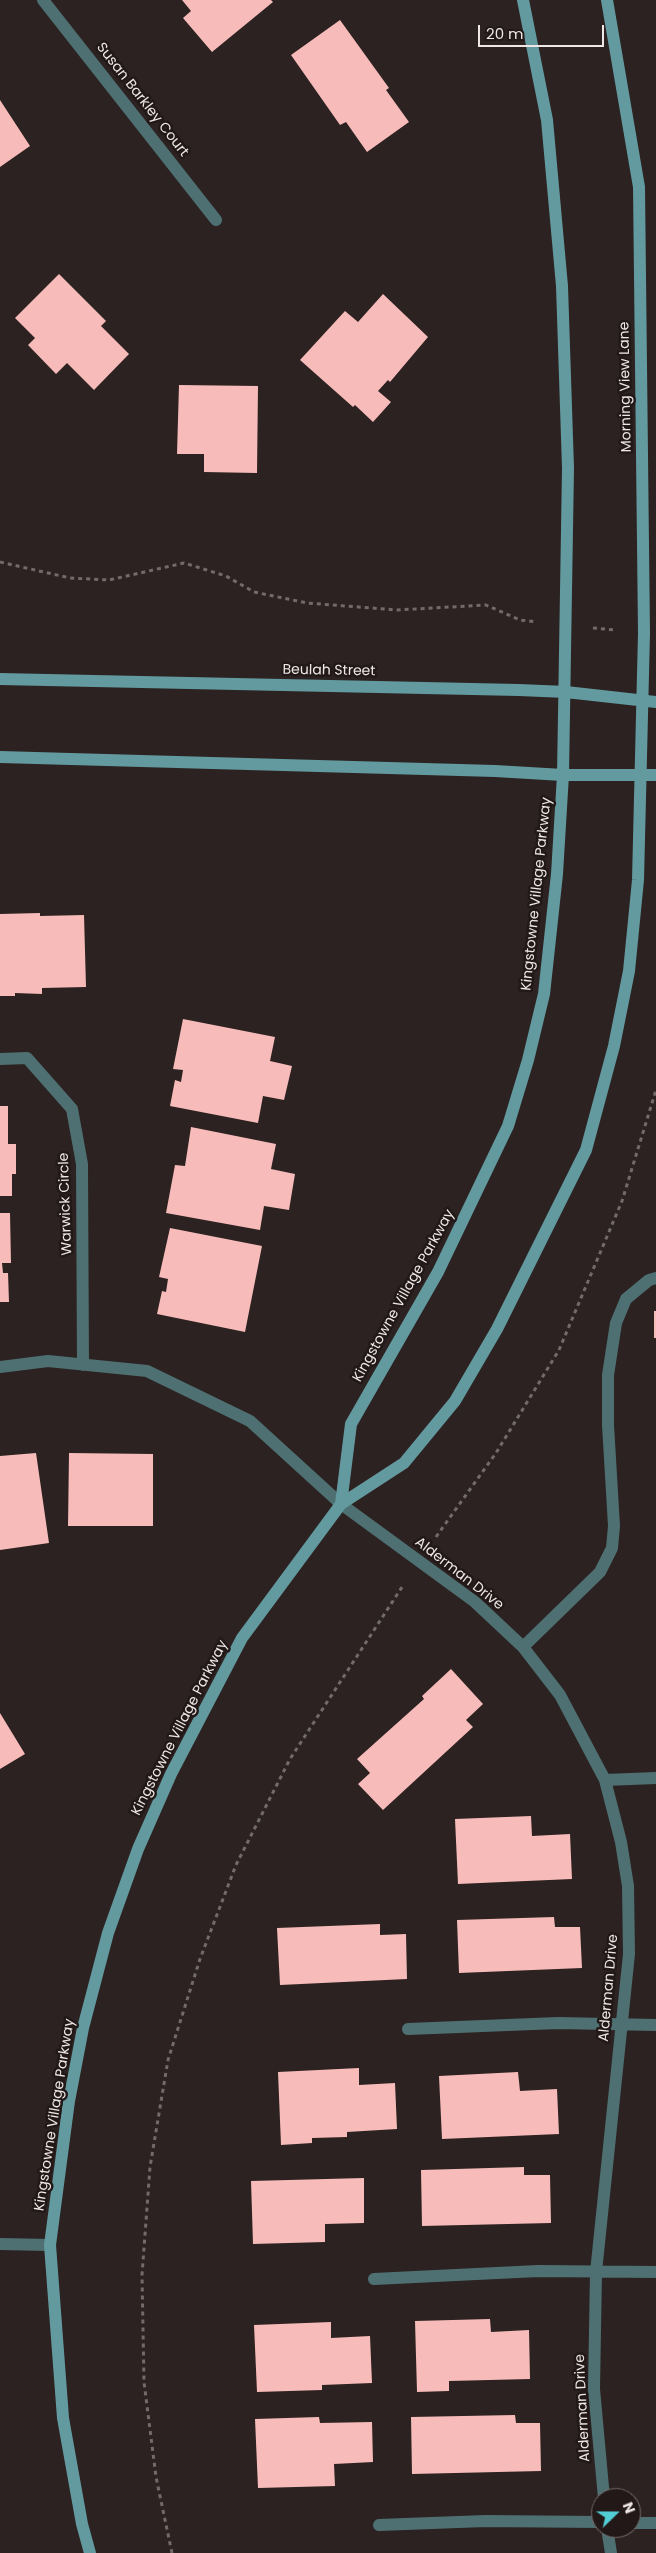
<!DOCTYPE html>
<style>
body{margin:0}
#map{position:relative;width:656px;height:2553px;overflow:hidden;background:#2c2221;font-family:Poppins,sans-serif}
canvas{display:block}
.north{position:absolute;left:591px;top:2488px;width:50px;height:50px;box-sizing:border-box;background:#221818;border:1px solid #746b6a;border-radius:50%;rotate:68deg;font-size:14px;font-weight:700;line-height:20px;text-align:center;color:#eee7e6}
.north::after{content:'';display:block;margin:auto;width:18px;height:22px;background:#52ccd5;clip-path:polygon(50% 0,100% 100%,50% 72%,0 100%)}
.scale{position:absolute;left:478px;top:25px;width:126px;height:22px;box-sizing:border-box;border:2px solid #eee7e6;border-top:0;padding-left:6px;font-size:15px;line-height:18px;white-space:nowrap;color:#eee7e6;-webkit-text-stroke:4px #221818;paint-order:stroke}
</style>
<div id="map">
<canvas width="656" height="2553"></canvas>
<div class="north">N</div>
<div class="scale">20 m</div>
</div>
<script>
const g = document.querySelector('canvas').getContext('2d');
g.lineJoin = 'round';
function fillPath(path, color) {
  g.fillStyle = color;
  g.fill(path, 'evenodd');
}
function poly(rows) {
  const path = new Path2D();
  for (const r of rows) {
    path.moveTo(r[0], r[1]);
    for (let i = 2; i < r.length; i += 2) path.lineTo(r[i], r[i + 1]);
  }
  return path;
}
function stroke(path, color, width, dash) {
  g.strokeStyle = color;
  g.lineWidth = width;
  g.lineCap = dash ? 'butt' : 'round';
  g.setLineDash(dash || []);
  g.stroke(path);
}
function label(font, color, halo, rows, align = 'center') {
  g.font = font + ' Poppins,sans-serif';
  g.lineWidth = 5;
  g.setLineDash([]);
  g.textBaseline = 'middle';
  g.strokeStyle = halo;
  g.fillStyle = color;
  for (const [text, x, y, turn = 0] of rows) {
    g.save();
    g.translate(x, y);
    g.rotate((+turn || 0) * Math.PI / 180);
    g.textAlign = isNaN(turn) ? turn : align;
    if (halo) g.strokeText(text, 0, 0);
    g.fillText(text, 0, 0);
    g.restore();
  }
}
fillPath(poly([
 [182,0,271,0,273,2,212,52,183,18,191,11],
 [340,20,389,88,386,90,409,122,367,152,346,122,340,125,291,55],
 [0,100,30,146,0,167],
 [59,274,106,321,101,326,129,354,94,390,67,363,56,374,28,345,35,338,15,318],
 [383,294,428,337,390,382,388,380,378,391,391,402,373,422,355,405,353,407,300,360,345,311,358,322],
 [179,385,258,386,257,473,204,472,204,454,177,454],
 [40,913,40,916,84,915,86,987,42,988,42,994,15,993,15,996,0,996,0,914],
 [183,1019,275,1037,270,1061,292,1066,284,1100,263,1096,258,1123,170,1106,175,1080,181,1082,183,1070,173,1069],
 [0,1106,8,1106,8,1144,16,1144,16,1174,12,1174,12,1196,0,1196],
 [191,1127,276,1144,271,1169,295,1174,289,1210,264,1206,260,1230,166,1213,175,1165,185,1166],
 [0,1213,10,1213,11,1263,2,1263,3,1273,8,1273,9,1302,0,1302],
 [170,1228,262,1246,245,1332,157,1314,162,1291,166,1292,168,1279,159,1277],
 [654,1311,656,1311,656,1338,654,1338],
 [36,1453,49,1543,0,1550,0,1456],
 [69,1453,153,1454,153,1526,68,1526],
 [451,1669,483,1704,466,1720,473,1727,383,1810,358,1784,370,1773,357,1759,424,1699,422,1696],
 [0,1713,25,1754,0,1769],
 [531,1816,532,1836,570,1834,572,1879,458,1884,455,1819],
 [554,1917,555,1927,580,1927,582,1968,459,1973,457,1920],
 [380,1924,380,1935,406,1934,407,1979,280,1985,277,1928],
 [359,2068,359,2085,395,2083,397,2129,347,2132,347,2137,312,2138,312,2143,281,2145,278,2072],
 [518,2072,520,2091,557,2089,559,2134,442,2139,439,2076],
 [524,2167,524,2175,550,2175,551,2223,422,2226,421,2170],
 [364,2178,364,2223,325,2224,325,2242,253,2244,251,2181],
 [490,2319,491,2332,529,2330,530,2379,449,2381,449,2391,417,2392,415,2321],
 [331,2322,331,2338,370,2336,372,2383,322,2385,322,2390,257,2392,254,2325],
 [515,2415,516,2423,540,2423,541,2471,412,2474,411,2417],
 [319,2417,320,2423,372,2422,373,2462,334,2464,335,2486,258,2488,255,2419]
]), '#f7bcb9');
stroke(poly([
 [0,562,70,578,109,580,184,563,226,576,254,592,307,603,397,610,486,605,520,620,537,622],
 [593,628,616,630],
 [436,1537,496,1453,559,1350,622,1201,656,1090],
 [172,2553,156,2477,144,2382,142,2275,150,2167,168,2060,200,1959,236,1865,290,1759,404,1584]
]), '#736b6a', 3, [4, 4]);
stroke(poly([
 [43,0,216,220],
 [0,1059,27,1058,72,1109,82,1164,83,1365],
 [0,1367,48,1361,147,1371,250,1421,341,1504,475,1602,523,1647,560,1695,605,1780,621,1842,628,1886,629,1954,596,2272,594,2389,604,2498],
 [523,1647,600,1572,612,1548,614,1526,608,1425,608,1375,616,1323,626,1299,649,1280,656,1278],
 [605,1780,656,1778],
 [408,2029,558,2023,656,2025],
 [0,2244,50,2245],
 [374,2279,538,2271,656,2272],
 [631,2523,656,2523],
 [379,2525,485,2521,601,2522],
 [607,2528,611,2553]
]), '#4e7072', 12);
stroke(poly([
 [0,679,519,690,566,692,656,702],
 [0,757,495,771,563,775,656,775],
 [341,1504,351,1424,438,1272,508,1126,528,1060,544,994,557,874,563,775,568,468,562,286,547,120,523,0],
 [90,2553,82,2524,63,2418,50,2245,69,2101,83,2028,108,1933,138,1849,171,1774,242,1638,341,1504,404,1463,455,1401,497,1329,586,1150,614,1046,629,971,638,880,644,633,639,187,607,0]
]), '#639a9f', 12);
label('14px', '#eee7e6', '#221818', [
 ["Susan Barkley Court",142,100,52],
 ["Morning View Lane",626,387,-91],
 ["Beulah Street",329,671,1],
 ["Kingstowne Village Parkway",537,894,-84],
 ["Warwick Circle",66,1204,-92],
 ["Kingstowne Village Parkway",404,1296,-61],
 ["Alderman Drive",459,1574,38],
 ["Kingstowne Village Parkway",180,1728,-63],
 ["Alderman Drive",609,1988,-85],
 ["Kingstowne Village Parkway",55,2115,-81],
 ["Alderman Drive",583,2408,-93]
]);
</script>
